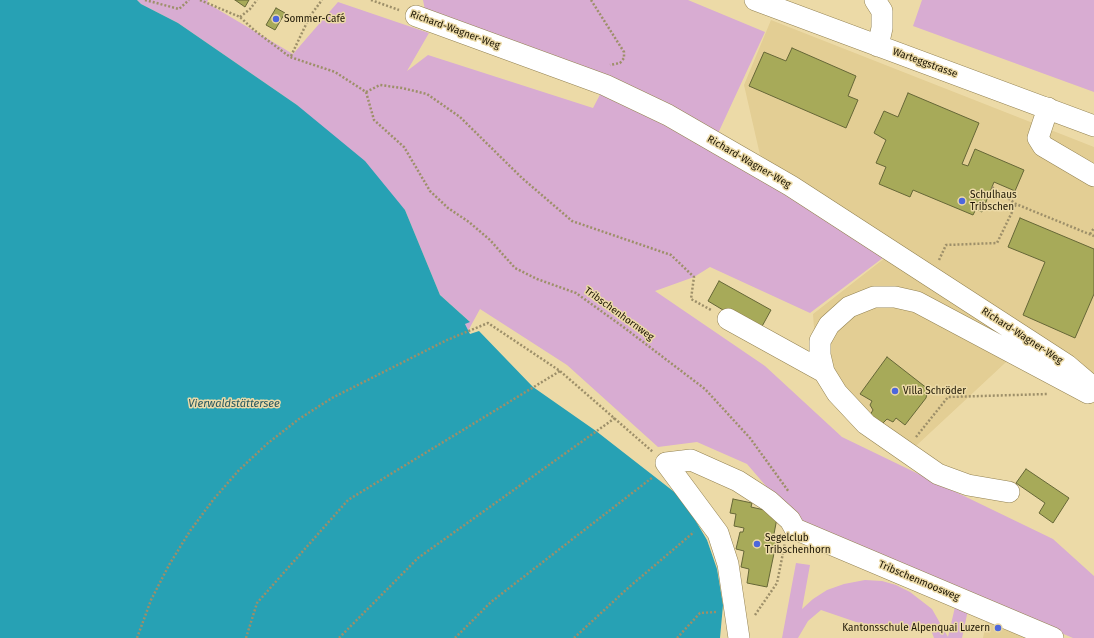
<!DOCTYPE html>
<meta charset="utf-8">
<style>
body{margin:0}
canvas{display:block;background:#ecdaa7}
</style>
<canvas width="1094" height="638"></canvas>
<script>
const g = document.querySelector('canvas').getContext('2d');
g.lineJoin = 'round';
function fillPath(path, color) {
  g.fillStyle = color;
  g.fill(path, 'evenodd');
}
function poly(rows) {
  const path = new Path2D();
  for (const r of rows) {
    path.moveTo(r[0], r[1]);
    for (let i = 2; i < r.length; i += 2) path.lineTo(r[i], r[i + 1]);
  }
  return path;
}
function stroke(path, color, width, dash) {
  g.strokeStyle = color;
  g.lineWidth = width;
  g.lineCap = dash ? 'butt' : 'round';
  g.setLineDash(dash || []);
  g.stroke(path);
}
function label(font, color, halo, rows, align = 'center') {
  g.font = font + ' "Fira Sans",sans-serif';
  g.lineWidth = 3;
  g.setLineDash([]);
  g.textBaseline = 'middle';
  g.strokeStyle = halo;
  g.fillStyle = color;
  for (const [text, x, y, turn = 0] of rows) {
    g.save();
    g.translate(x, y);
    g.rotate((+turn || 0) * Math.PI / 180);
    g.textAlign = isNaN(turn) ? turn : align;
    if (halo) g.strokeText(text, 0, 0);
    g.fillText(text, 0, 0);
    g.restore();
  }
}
fillPath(poly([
 [771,20,1094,147,1094,378,1033,337,903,458,818,384,813,314,899,247,760,155,744,85],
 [987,618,1035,638,983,638]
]), '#e3ce94');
fillPath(poly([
 [137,0,208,0,207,3,293,54,338,2,429,33,407,71,428,55,593,108,605,85,427,20,423,0,688,0,765,32,714,142,892,251,810,313,710,267,694,277,655,291,765,366,842,437,1053,539,1094,576,1094,638,1073,638,1002,608,795,529,778,500,747,464,697,442,658,447,567,365,480,309,468,331,465,324,469,321,440,295,405,210,297,105,178,23,141,4],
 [922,0,1094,0,1094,92,913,26],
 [796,563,810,565,802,609,813,599,827,590,844,584,865,580,882,581,896,585,910,592,932,609,948,637,955,607,968,610,962,638,934,638,931,630,900,630,856,622,821,610,808,621,798,638,782,638]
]), '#d8acd2');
fillPath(poly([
 [0,0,137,0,141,4,178,23,297,105,365,161,405,210,440,295,470,322,465,324,470,334,479,331,533,387,596,431,682,498,707,540,717,569,723,605,720,638,0,638]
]), '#27a1b4');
const building = poly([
 [235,0,249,0,245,7,235,0],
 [276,8,285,13,275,30,266,25,276,8],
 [792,48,856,76,848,96,858,100,846,128,749,86,764,52,786,61,792,48],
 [908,93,979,123,962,164,968,166,975,149,1024,170,1015,191,994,182,982,212,976,209,973,215,913,190,910,197,879,184,886,167,876,163,886,140,874,133,884,111,898,117,908,93],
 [1020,218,1094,249,1094,294,1075,338,1023,315,1045,262,1008,247,1020,218],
 [719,281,771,310,760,330,721,314,723,310,708,301,719,281],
 [887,357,928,389,926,398,905,425,896,418,893,422,887,419,882,424,870,415,873,410,870,405,872,401,860,394,887,357],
 [1026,469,1069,498,1053,523,1039,513,1045,503,1016,483,1026,469],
 [733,499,752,503,751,507,778,513,773,539,777,539,767,587,747,583,749,569,741,567,744,551,736,549,740,532,743,532,744,528,734,526,736,514,730,513,733,499]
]);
fillPath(building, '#a7aa59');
stroke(building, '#666737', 1);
const minor = poly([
 [755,0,1094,126],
 [875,0,882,11,882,28,878,46],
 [416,16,605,85,668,115,791,186,1067,365,1094,388],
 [1048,108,1038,138,1043,146,1094,176],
 [728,319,824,372],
 [666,463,691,460,738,481,769,501,790,520,795,529,1053,638],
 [666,463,718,533,728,564,739,638],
 [1009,492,968,485,938,474,866,424,837,393,824,372,820,355,820,341,829,325,849,307,874,297,895,297,917,302,1088,393]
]);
stroke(minor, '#938252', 22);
stroke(poly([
 [145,0,179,9,189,0],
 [200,0,240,17,254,30,290,57,335,72,366,92,374,120,404,147,430,191,448,208,469,222,490,240,515,268,537,279,576,293,622,326,705,389,750,438,789,492],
 [371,0,399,10],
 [591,0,624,52,624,58,620,63,610,65],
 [240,17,250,9,257,0],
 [291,56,310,16,322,0],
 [366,92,380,85,402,88,427,94,460,117,522,178,572,221,671,255,694,277,691,299,711,310],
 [992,187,1016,204,1094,236],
 [1090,234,1094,228],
 [939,260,946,245,997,243,1016,204],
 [916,437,948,397,1048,394],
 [755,615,777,583,785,543],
 [137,638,151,600,169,565,190,531,213,500,239,470,268,443,299,419,332,398,447,340,488,323,560,371,653,452],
 [246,638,257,603,348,500,560,371],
 [339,638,418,558,615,418],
 [455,638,491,602,653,477],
 [574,638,628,588,694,532],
 [677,638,700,613,716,612]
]), '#9d8f69', 2.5, [2, 2]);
stroke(minor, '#fff', 21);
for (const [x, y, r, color] of [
 [276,19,4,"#4d67dc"],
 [962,201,4,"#4d67dc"],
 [895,391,4,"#4d67dc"],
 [757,544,4,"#4d67dc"],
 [998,628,4,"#4d67dc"]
]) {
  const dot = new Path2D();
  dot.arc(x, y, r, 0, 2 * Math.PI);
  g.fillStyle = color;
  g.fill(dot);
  stroke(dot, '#ecdaa7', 1.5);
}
label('10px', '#1c1503', '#ecdaa7', [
 ["Sommer-Café",284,19],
 ["Schulhaus",970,195],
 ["Tribschen",970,207],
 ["Villa Schröder",903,391],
 ["Segelclub",765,538],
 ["Tribschenhorn",765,550],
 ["Kantonsschule Alpenquai Luzern",990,628,"right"]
], 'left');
label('10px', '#1c1503', '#ecdaa7', [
 ["Richard-Wagner-Weg",455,30,20],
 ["Warteggstrasse",925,63,20],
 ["Richard-Wagner-Weg",749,162,30],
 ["Tribschenhornweg",619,314,36],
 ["Richard-Wagner-Weg",1022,336,33],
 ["Tribschenmoosweg",919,581,23]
]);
label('italic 11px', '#275760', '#ecdaa7', [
 ["Vierwaldstättersee",234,404]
]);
</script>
